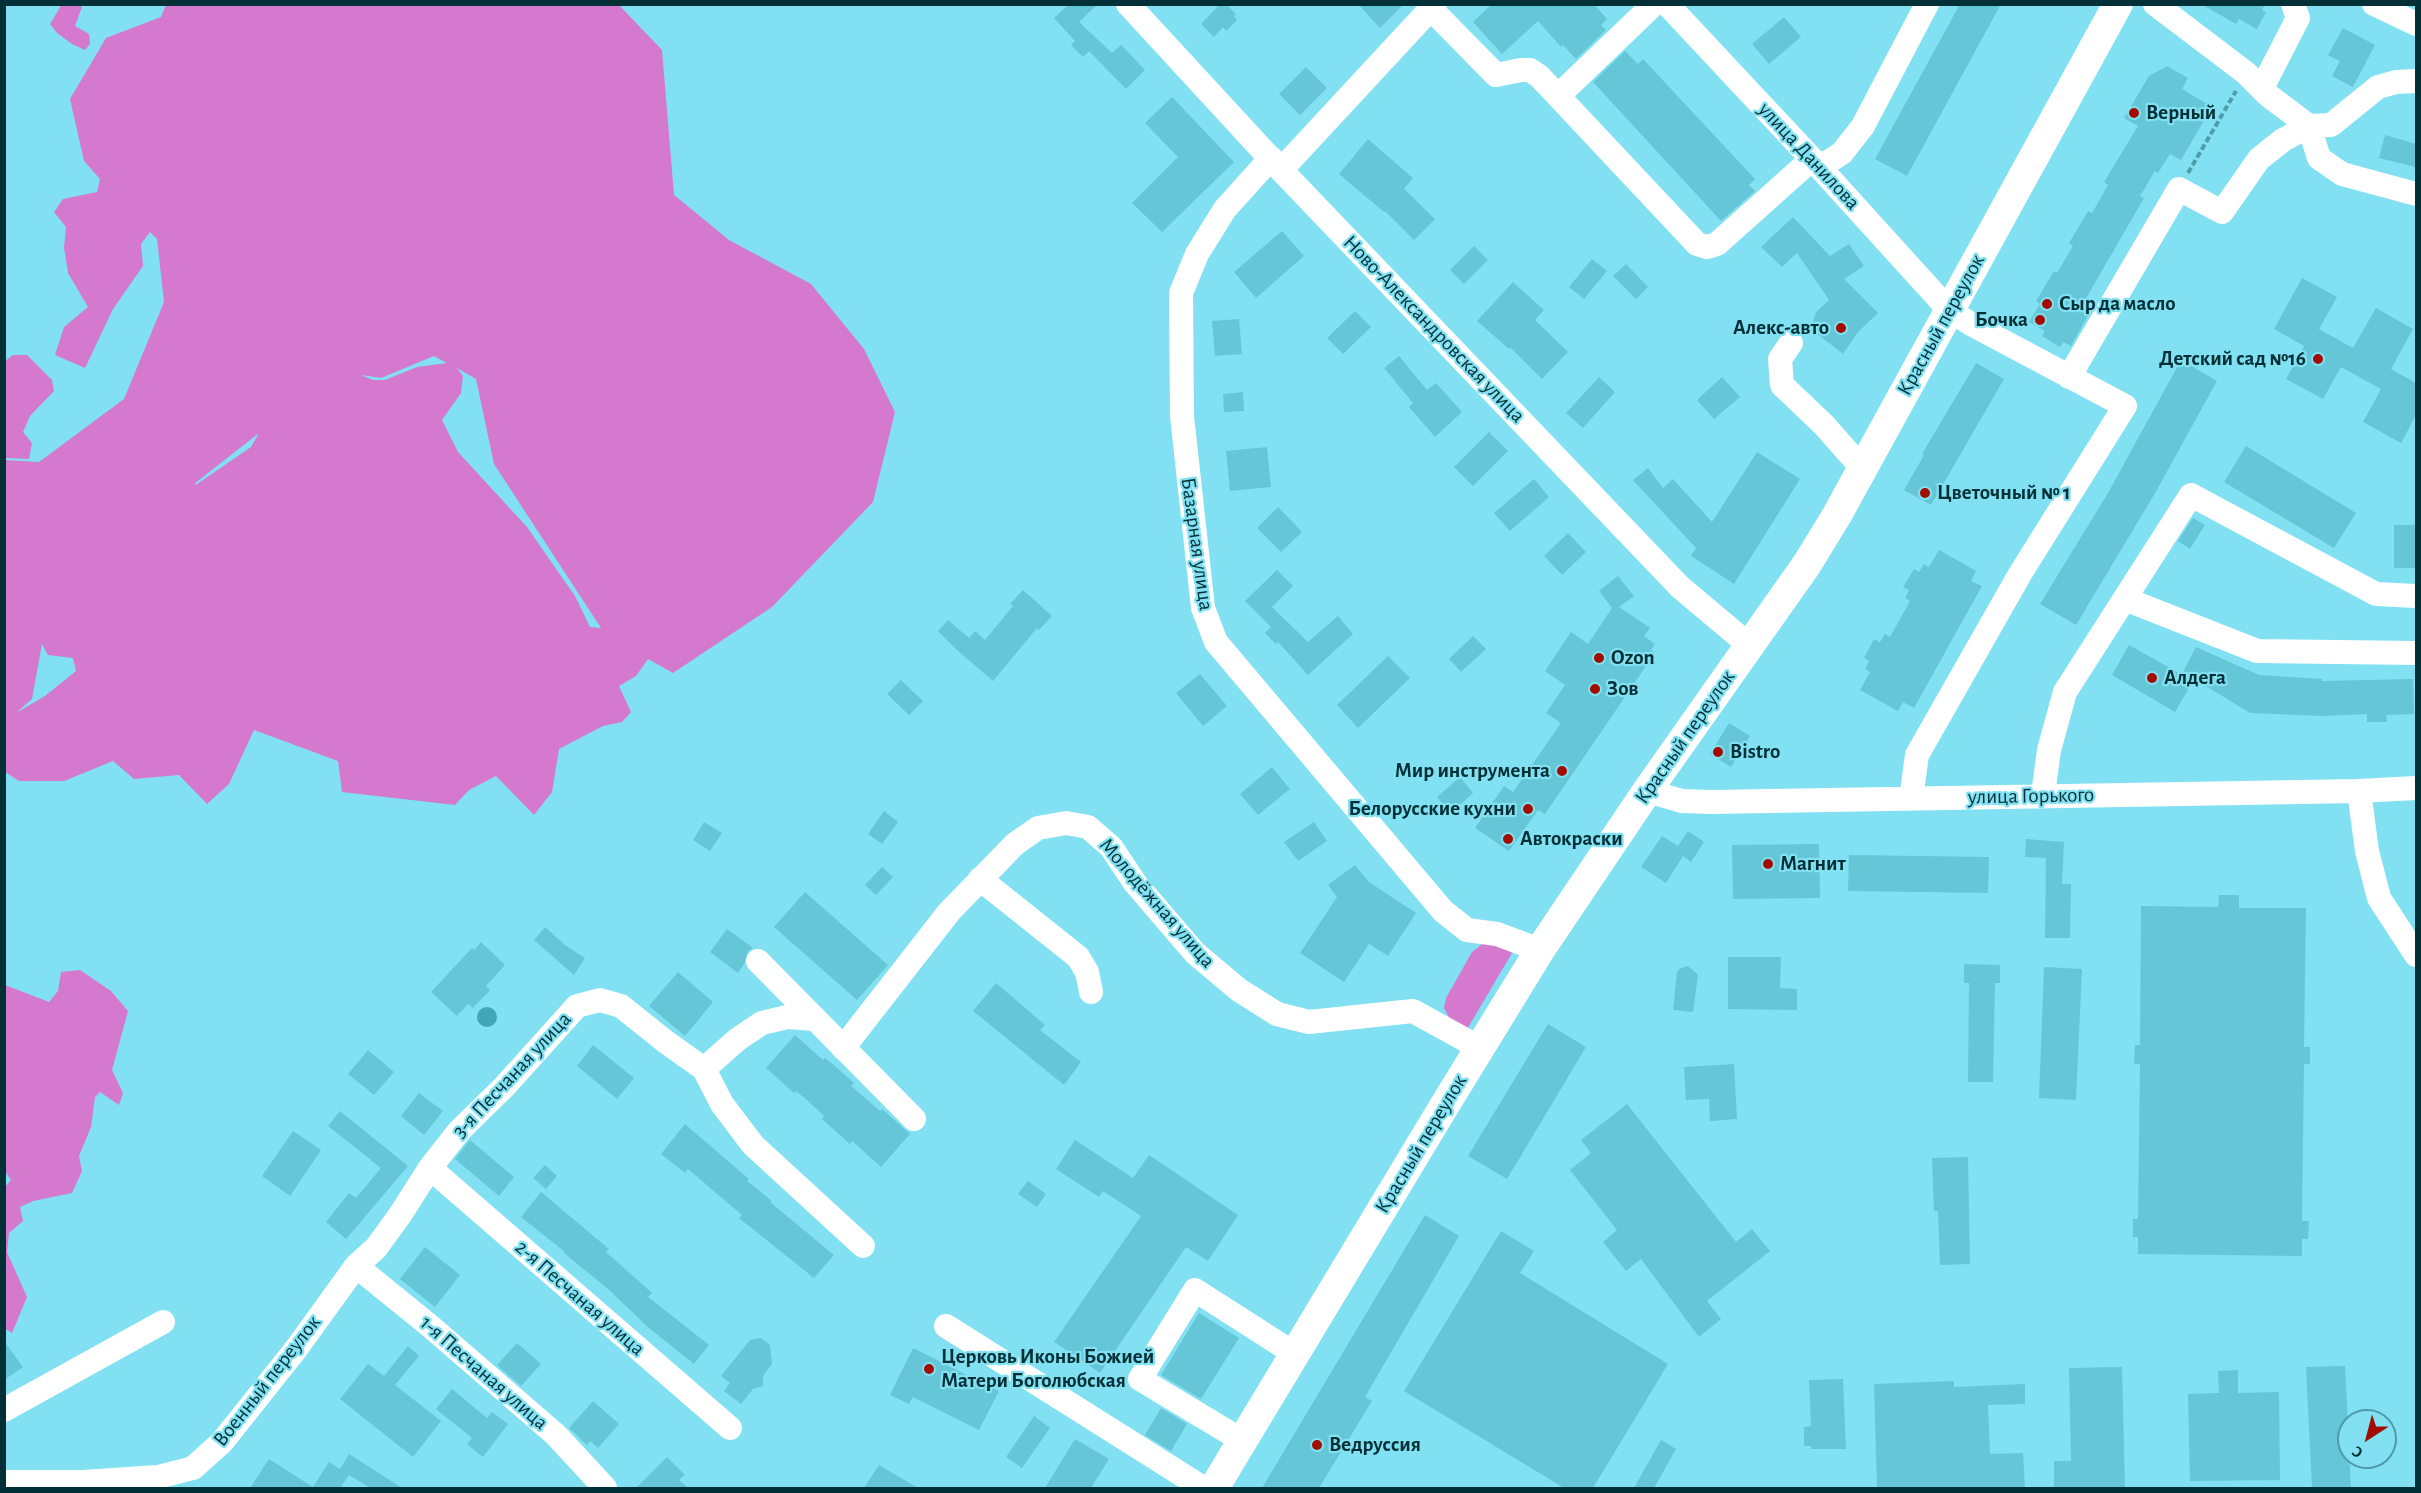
<!DOCTYPE html>
<meta charset="utf-8">
<style>
body{margin:0}
#map{position:relative;width:2421px;height:1493px;overflow:hidden;background:#81e1f2;font-family:"Alegreya Sans",sans-serif}
canvas{display:block}
.frame{position:absolute;inset:0;border:6px solid #033036;pointer-events:none}
.north{position:absolute;left:2337px;top:1409px;width:60px;height:60px;box-sizing:border-box;background:#81e1f2;border:2px solid #4f9aa7;border-radius:50%;rotate:216deg;font-size:16px;font-weight:700;line-height:24px;text-align:center;color:#033036}
.north::after{content:'';display:block;margin:auto;width:21px;height:27px;background:#a30c00;clip-path:polygon(50% 0,100% 100%,50% 72%,0 100%)}
</style>
<div id="map">
<canvas width="2421" height="1493"></canvas>
<div class="frame"></div>
<div class="north">С</div>
</div>
<script>
const g = document.querySelector('canvas').getContext('2d');
g.lineJoin = 'round';
function fillPath(path, color) {
  g.fillStyle = color;
  g.fill(path, 'evenodd');
}
function poly(rows) {
  const path = new Path2D();
  for (const r of rows) {
    if (r.length === 3) {
      path.moveTo(r[0] + r[2], r[1]);
      path.arc(r[0], r[1], r[2], 0, 2 * Math.PI);
      continue;
    }
    path.moveTo(r[0], r[1]);
    for (let i = 2; i < r.length; i += 2) path.lineTo(r[i], r[i + 1]);
  }
  return path;
}
function stroke(path, color, width, dash) {
  g.strokeStyle = color;
  g.lineWidth = width;
  g.lineCap = dash ? 'butt' : 'round';
  g.setLineDash(dash || []);
  g.stroke(path);
}
function label(font, color, halo, rows, align = 'center') {
  g.font = font + ' "Alegreya Sans",sans-serif';
  g.lineWidth = 4.5;
  g.setLineDash([]);
  g.textBaseline = 'middle';
  g.strokeStyle = halo;
  g.fillStyle = color;
  for (const [text, x, y, turn = 0] of rows) {
    g.save();
    g.translate(x, y);
    g.rotate((+turn || 0) * Math.PI / 180);
    g.textAlign = isNaN(turn) ? turn : align;
    if (halo) g.strokeText(text, 0, 0);
    g.fillText(text, 0, 0);
    g.restore();
  }
}
fillPath(poly([
 [62,4,78,5,82,7,75,26,89,34,90,44,85,50,72,44,57,33,50,24],
 [166,5,619,5,662,50,674,195,729,240,811,284,864,349,895,412,873,502,772,607,673,673,648,659,636,676,619,686,631,712,622,722,603,726,559,749,552,792,534,815,496,776,469,790,455,805,342,792,338,761,254,730,229,784,207,804,179,775,134,779,113,761,64,781,19,781,5,772,5,460,39,462,124,399,164,302,157,239,150,232,141,244,143,266,113,309,85,368,55,355,64,327,88,307,68,273,64,248,66,227,54,212,63,199,97,192,100,179,84,161,70,99,106,38,161,17],
 [434,356,447,363,417,367,385,380,373,380,361,375,381,378],
 [457,368,476,379,494,464,601,628,590,627,575,596,527,527,458,452,442,420,461,393,463,376],
 [259,433,251,447,197,484,194,484],
 [42,644,48,655,73,658,76,671,45,696,16,713,32,699],
 [13,355,27,355,52,380,54,391,30,416,23,432,32,443,29,459,5,458,5,361],
 [1486,941,1505,948,1512,953,1466,1031,1454,1027,1444,1008,1446,998,1472,952],
 [80,970,111,991,128,1011,112,1070,123,1093,119,1105,100,1092,95,1097,91,1127,79,1156,82,1171,72,1193,33,1201,20,1207,23,1221,9,1233,7,1252,27,1297,12,1333,4,1328,4,1188,11,1180,4,1170,5,985,49,1002,58,991,61,972]
]), '#d479cd');
fillPath(poly([
 [487,1017,10]
]), '#41a6b7');
fillPath(poly([
 [1069,4,1098,4,1079,22,1112,53,1121,45,1145,70,1126,89,1089,51,1083,57,1071,45,1075,41,1054,18],
 [1220,4,1226,4,1236,14,1234,16,1237,20,1226,31,1223,27,1214,37,1201,24],
 [1358,4,1404,4,1380,28],
 [1492,4,1594,4,1607,19,1601,25,1606,30,1576,59,1563,45,1561,47,1538,21,1502,54,1473,22],
 [1960,4,2001,4,1907,176,1875,159],
 [2201,4,2265,4,2262,10,2266,12,2257,29,2239,19,2236,24],
 [1784,17,1801,37,1769,64,1752,44],
 [2343,28,2375,45,2353,87,2332,76,2340,61,2328,55],
 [1625,51,1638,64,1643,59,1755,179,1749,185,1755,191,1721,221,1593,82],
 [2167,66,2188,78,2182,89,2212,107,2181,160,2170,154,2158,173,2155,171,2140,196,2144,198,2081,307,2090,312,2071,346,2063,342,2060,347,2042,336,2045,331,2029,322,2040,304,2036,301,2054,271,2057,273,2073,246,2069,243,2088,211,2092,213,2108,185,2104,182,2138,126,2124,118,2149,76],
 [1306,67,1327,88,1300,115,1279,94],
 [1172,97,1234,162,1162,232,1132,203,1178,157,1145,123],
 [2385,135,2416,144,2416,167,2379,158],
 [1368,139,1413,178,1404,189,1435,219,1414,240,1385,211,1384,212,1339,174],
 [1793,217,1830,256,1849,244,1864,266,1844,279,1878,313,1858,332,1843,354,1811,329,1816,312,1829,300,1797,253,1782,267,1761,247],
 [1282,231,1304,256,1256,298,1234,272],
 [1474,246,1488,260,1464,284,1450,270],
 [1592,259,1607,271,1584,299,1569,287],
 [1626,264,1648,287,1636,299,1613,276],
 [2302,278,2337,297,2319,329,2353,348,2376,308,2413,329,2391,369,2416,383,2416,415,2401,443,2363,422,2381,389,2341,367,2323,399,2286,379,2304,346,2274,329],
 [1513,282,1544,310,1535,320,1568,352,1542,379,1510,347,1509,349,1477,321],
 [1355,311,1371,327,1343,354,1327,338],
 [1239,319,1242,354,1215,356,1212,321],
 [1399,356,1427,390,1436,383,1462,412,1435,437,1409,407,1413,403,1384,368],
 [2181,360,2217,381,2154,495,2076,625,2040,604,2108,493],
 [1976,363,2004,379,1931,505,1904,490,1924,455,1922,454],
 [1599,377,1615,392,1583,428,1566,413],
 [1722,377,1740,397,1714,419,1697,400],
 [1243,392,1244,411,1224,412,1223,394],
 [1489,432,1508,451,1473,486,1454,467],
 [2246,446,2356,513,2334,548,2224,482],
 [1267,447,1271,487,1230,491,1226,451],
 [1757,452,1800,479,1734,584,1691,556,1696,548,1633,480,1648,468,1663,488,1673,479,1712,522],
 [1534,479,1549,497,1510,531,1494,513],
 [1278,507,1302,532,1281,552,1257,528],
 [2193,518,2205,525,2190,549,2178,541],
 [2394,525,2416,525,2416,568,2394,568],
 [1568,533,1586,552,1562,575,1544,556],
 [1939,550,1976,571,1971,581,1982,586,1914,708,1903,702,1898,711,1860,690,1870,672,1865,669,1869,661,1864,658,1874,639,1880,642,1885,634,1890,637,1910,601,1905,598,1909,590,1903,587,1914,569,1919,572,1924,564,1929,567],
 [1277,570,1293,586,1272,607,1308,642,1338,616,1353,634,1308,675,1278,642,1276,644,1265,633,1271,627,1245,601],
 [1618,576,1634,596,1619,607,1650,628,1644,636,1655,644,1651,650,1655,653,1545,814,1538,810,1509,851,1475,828,1504,786,1513,792,1561,723,1546,713,1565,685,1545,671,1571,632,1588,644,1612,608,1599,591],
 [1023,590,1052,616,1039,630,1037,628,993,681,958,651,938,631,948,620,969,638,975,631,985,640,1013,606,1010,604],
 [1473,636,1486,649,1461,672,1449,659],
 [2129,645,2193,681,2175,712,2112,675],
 [2196,647,2259,675,2322,679,2322,681,2413,679,2414,714,2386,715,2387,722,2367,722,2367,714,2322,716,2250,713,2183,672],
 [1388,656,1410,678,1358,728,1337,705],
 [1200,674,1227,706,1203,726,1176,693],
 [901,680,923,701,909,715,887,694],
 [1729,723,1750,736,1731,767,1710,754],
 [1272,767,1290,789,1258,815,1240,794],
 [1460,777,1473,793,1451,813,1437,797],
 [884,811,898,822,882,844,868,834],
 [704,822,722,833,710,851,693,840],
 [1314,822,1327,841,1298,861,1284,842],
 [1688,831,1704,842,1691,862,1683,856,1666,883,1641,867,1662,836,1678,846],
 [2026,839,2064,842,2062,884,2071,884,2070,938,2045,938,2046,858,2025,857],
 [1819,844,1820,898,1733,899,1732,845],
 [1849,855,1989,857,1988,893,1848,891],
 [1355,865,1369,882,1416,913,1388,956,1369,944,1344,982,1300,953,1337,897,1328,885],
 [882,867,893,877,876,895,865,885],
 [805,892,888,965,857,1000,774,927],
 [2219,895,2239,895,2239,908,2306,908,2304,1047,2310,1047,2310,1064,2304,1064,2302,1221,2309,1221,2308,1239,2302,1239,2302,1256,2138,1254,2138,1237,2133,1237,2133,1219,2138,1219,2140,1064,2134,1064,2135,1045,2140,1045,2141,906,2218,907],
 [545,927,565,945,585,958,574,975,534,940],
 [727,929,753,948,748,951,744,964,738,973,710,952],
 [481,942,505,965,486,986,490,990,473,1008,468,1004,457,1016,431,992,472,948,474,950],
 [1728,957,1781,957,1780,988,1797,989,1797,1010,1728,1009],
 [1964,964,2000,965,2000,983,1995,983,1993,1082,1968,1082,1969,983,1964,983],
 [1688,966,1698,975,1693,1012,1673,1010,1677,972,1679,969],
 [2044,967,2082,969,2076,1100,2039,1098],
 [678,972,713,1002,685,1036,649,1006],
 [996,983,1045,1025,1040,1030,1081,1062,1064,1085,973,1011],
 [1548,1024,1586,1047,1507,1179,1468,1156],
 [795,1035,823,1060,825,1058,836,1067,854,1083,851,1086,880,1111,882,1109,910,1134,881,1167,852,1141,850,1144,822,1119,824,1116,807,1100,796,1091,794,1093,766,1068],
 [593,1045,634,1078,617,1099,577,1066],
 [368,1050,394,1072,374,1095,348,1074],
 [1734,1064,1737,1119,1710,1121,1709,1099,1686,1100,1684,1067],
 [419,1093,443,1111,424,1135,401,1116],
 [1627,1104,1736,1242,1752,1229,1770,1251,1707,1301,1721,1319,1699,1337,1641,1259,1626,1271,1603,1242,1617,1230,1570,1170,1591,1153,1581,1140],
 [340,1111,408,1166,346,1239,326,1222,349,1193,356,1198,381,1168,328,1126],
 [685,1124,749,1179,747,1181,772,1201,770,1202,834,1255,814,1278,739,1218,742,1215,688,1169,685,1173,661,1154],
 [293,1131,321,1150,290,1196,262,1176],
 [470,1140,514,1177,499,1196,455,1159],
 [1075,1140,1133,1178,1149,1155,1238,1215,1208,1261,1186,1247,1100,1373,1054,1342,1141,1216,1103,1191,1099,1197,1056,1169],
 [1968,1157,1970,1264,1940,1265,1938,1211,1934,1211,1932,1158],
 [545,1165,557,1176,546,1189,533,1178],
 [1028,1181,1046,1194,1037,1207,1018,1194],
 [541,1192,609,1249,606,1252,652,1293,648,1297,709,1345,694,1364,649,1328,608,1289,564,1253,565,1252,521,1217],
 [1425,1215,1459,1236,1365,1397,1372,1401,1319,1488,1262,1488],
 [1501,1231,1534,1251,1520,1273,1668,1364,1593,1488,1564,1488,1404,1391],
 [425,1247,460,1275,435,1307,400,1279],
 [1199,1313,1239,1338,1201,1399,1161,1375],
 [761,1338,770,1345,772,1364,763,1376,763,1386,753,1389,741,1404,724,1391,730,1383,721,1376,750,1340],
 [4,1341,23,1367,4,1380],
 [517,1343,541,1364,521,1386,497,1365],
 [408,1346,419,1356,395,1385,441,1421,413,1457,340,1399,368,1364,384,1376],
 [913,1348,999,1391,979,1430,913,1397,909,1404,890,1395],
 [2345,1366,2351,1488,2312,1488,2306,1367],
 [2122,1367,2125,1488,2054,1488,2054,1461,2071,1461,2069,1368],
 [2238,1370,2238,1393,2279,1392,2280,1480,2190,1481,2188,1394,2219,1393,2218,1371],
 [1843,1379,1846,1449,1811,1449,1811,1446,1804,1446,1804,1427,1811,1426,1809,1380],
 [1954,1381,1954,1387,2025,1384,2025,1404,1988,1405,1990,1454,2023,1453,2025,1488,1877,1488,1874,1384],
 [452,1389,487,1418,492,1412,508,1424,483,1457,467,1444,472,1438,436,1409],
 [593,1401,619,1424,598,1448,590,1441,587,1445,569,1428],
 [1161,1408,1187,1424,1171,1451,1145,1435],
 [1034,1416,1050,1428,1022,1468,1006,1457],
 [1075,1439,1109,1459,1091,1488,1045,1488],
 [1661,1440,1676,1449,1654,1488,1634,1488],
 [349,1454,402,1488,370,1488,349,1475,340,1488,250,1488,269,1459,313,1487,329,1462,340,1469],
 [667,1457,685,1475,679,1480,688,1488,636,1488],
 [879,1465,918,1488,864,1488]
]), '#65c6d7');
stroke(poly([
 [2188,173,2236,91]
]), '#509ca9', 4, [6, 3]);
stroke(poly([
 [1128,4,1281,170,1680,587,1749,645],
 [1667,4,1812,159,1949,310,1971,324,2125,406,2020,574,1917,755,1911,799],
 [2155,4,2246,73,2269,96,2309,126,2331,125,2378,87,2396,82,2416,81],
 [2374,4,2416,24],
 [1431,9,1496,75,1521,70,1530,70,1539,76,1558,96,1654,4],
 [2262,88,2298,18,2293,4],
 [1558,96,1697,244,1707,247,1717,244,1812,159],
 [1271,158,1225,209,1197,254,1181,293,1182,416,1203,608,1216,642,1443,911,1467,930,1497,934,1540,950],
 [1820,167,1842,153,1863,126,1927,4],
 [1281,170,1435,4],
 [1791,343,1780,359,1782,385,1824,425,1862,468],
 [2069,377,2179,189,2222,212,2259,159,2283,140,2309,126,2319,158,2342,174,2416,194],
 [2125,599,2257,651,2416,653],
 [1647,791,1682,801,1711,802,2359,791,2416,788],
 [2359,791,2367,851,2379,898,2416,955],
 [2043,795,2049,750,2065,692,2191,495,2376,594,2416,596],
 [980,879,1078,957,1087,972,1091,992],
 [758,961,914,1119],
 [843,1048,949,912,1015,844,1038,828,1066,823,1088,827,1111,847,1135,883,1195,953,1239,990,1277,1014,1309,1022,1413,1011,1480,1048],
 [704,1069,738,1039,762,1023,787,1017,814,1019],
 [430,1168,730,1428],
 [356,1266,430,1326,556,1435,605,1488],
 [946,1326,1203,1488],
 [4,1410,163,1322],
 [1243,1441,1140,1379,1195,1290,1295,1354],
 [4,1482,83,1482,158,1477,193,1468,222,1442,296,1349,356,1266,376,1248,400,1215,430,1168,459,1131,504,1087,577,1006,600,1000,621,1006,666,1042,704,1069,722,1104,753,1145,863,1246]
]), '#fff', 24);
stroke(poly([
 [1214,1488,1446,1103,1540,950,1647,791,1807,564,1837,515,2118,4]
]), '#fff', 30);
for (const [x, y, r, color] of [
 [2134,113,6,"#a30c00"],
 [2047,304,6,"#a30c00"],
 [2040,320,6,"#a30c00"],
 [1841,328,6,"#a30c00"],
 [2318,359,6,"#a30c00"],
 [1925,493,6,"#a30c00"],
 [1599,658,6,"#a30c00"],
 [2152,678,6,"#a30c00"],
 [1595,689,6,"#a30c00"],
 [1718,752,6,"#a30c00"],
 [1562,771,6,"#a30c00"],
 [1528,809,6,"#a30c00"],
 [1508,839,6,"#a30c00"],
 [1768,864,6,"#a30c00"],
 [929,1369,6,"#a30c00"],
 [1317,1445,6,"#a30c00"]
]) {
  const dot = new Path2D();
  dot.arc(x, y, r, 0, 2 * Math.PI);
  g.fillStyle = color;
  g.fill(dot);
  stroke(dot, '#81e1f2', 2);
}
label('bold 21px', '#033036', '#81e1f2', [
 ["Верный",2146,113],
 ["Сыр да масло",2059,304],
 ["Бочка",2028,320,"right"],
 ["Алекс-авто",1829,328,"right"],
 ["Детский сад №16",2306,359,"right"],
 ["Цветочный № 1",1937,493],
 ["Ozon",1611,658],
 ["Алдега",2164,678],
 ["Зов",1607,689],
 ["Bistro",1730,752],
 ["Мир инструмента",1550,771,"right"],
 ["Белорусские кухни",1516,809,"right"],
 ["Автокраски",1520,839],
 ["Магнит",1780,864],
 ["Церковь Иконы Божией",941,1357],
 ["Матери Боголюбская",941,1381],
 ["Ведруссия",1329,1445]
], 'left');
label('21px', '#033036', '#81e1f2', [
 ["улица Данилова",1809,156,47],
 ["Красный переулок",1941,325,-61],
 ["Ново-Александровская улица",1434,329,46],
 ["Базарная улица",1197,544,82],
 ["Красный переулок",1685,737,-55],
 ["улица Горького",2031,796,-1],
 ["Молодёжная улица",1157,903,49],
 ["3-я Песчаная улица",512,1075,-47],
 ["Красный переулок",1421,1144,-59],
 ["2-я Песчаная улица",580,1298,41],
 ["1-я Песчаная улица",484,1373,41],
 ["Военный переулок",267,1381,-52]
]);
</script>
